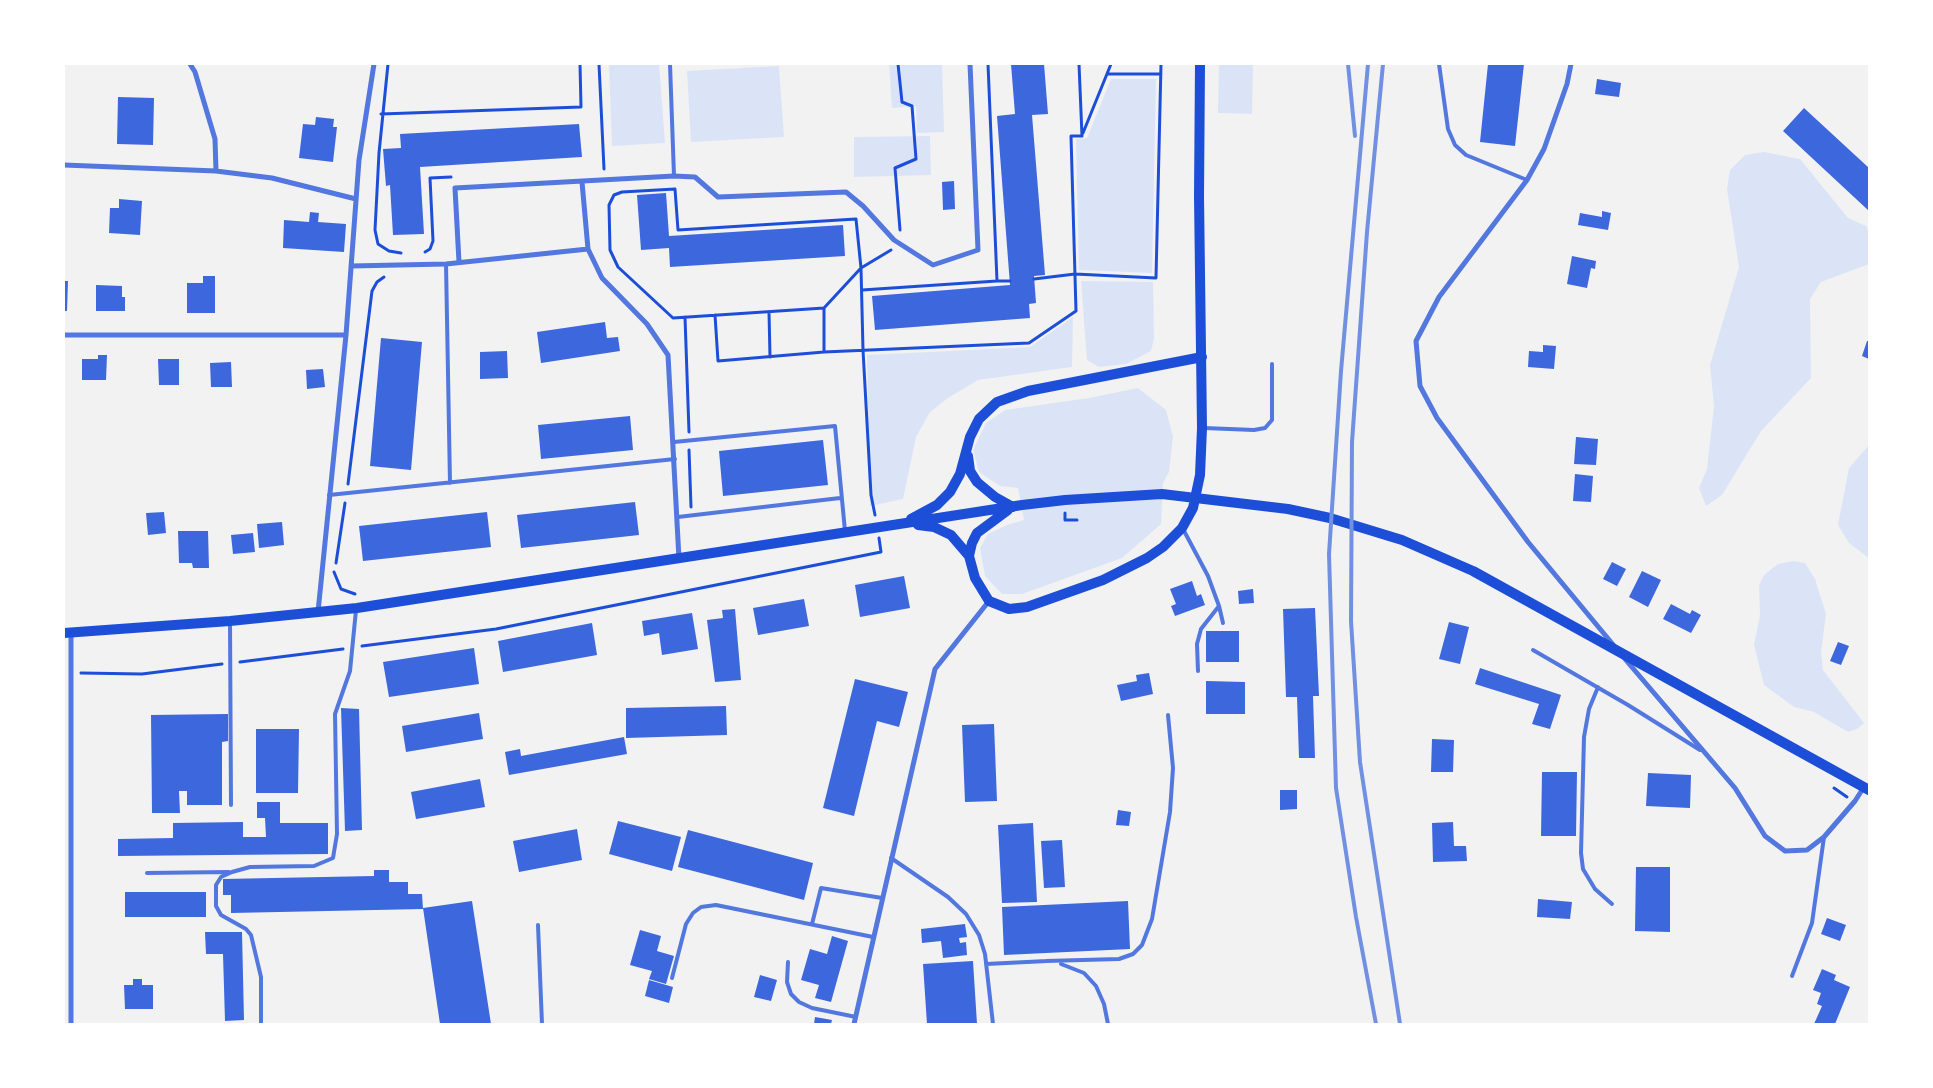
<!DOCTYPE html>
<style>
body{margin:0}
#map{position:relative;width:1933px;height:1088px;overflow:hidden;background:#f2f2f2;font-family:"PT Sans",sans-serif}
canvas{display:block}
.frame{position:absolute;inset:0;border:65px solid #fff;pointer-events:none}
</style>
<div id="map">
<canvas width="1933" height="1088"></canvas>
<div class="frame"></div>
</div>
<script>
const g = document.querySelector('canvas').getContext('2d');
g.lineJoin = 'round';
function fillPath(path, color) {
  g.fillStyle = color;
  g.fill(path, 'evenodd');
}
function poly(rows) {
  const path = new Path2D();
  for (const r of rows) {
    path.moveTo(r[0], r[1]);
    for (let i = 2; i < r.length; i += 2) path.lineTo(r[i], r[i + 1]);
  }
  return path;
}
function stroke(path, color, width, dash) {
  g.strokeStyle = color;
  g.lineWidth = width;
  g.lineCap = dash ? 'butt' : 'round';
  g.setLineDash(dash || []);
  g.stroke(path);
}
fillPath(poly([
 [609,64,659,64,665,143,612,146],
 [889,64,942,64,944,132,917,133,916,106,892,108],
 [1219,64,1253,64,1252,114,1218,113],
 [779,66,784,137,691,142,687,71],
 [1111,79,1156,79,1152,273,1079,270,1076,139,1087,138],
 [930,136,931,175,854,177,854,137],
 [1764,152,1800,159,1848,218,1866,226,1869,233,1869,264,1821,282,1810,299,1811,378,1761,431,1722,495,1706,506,1699,488,1707,469,1714,406,1710,365,1739,267,1727,189,1730,170,1745,155],
 [1081,281,1153,282,1154,339,1151,351,1126,364,1099,367,1087,360],
 [1073,317,1072,367,978,380,948,398,930,412,916,437,903,499,870,506,867,355,1030,347],
 [1138,388,1166,410,1173,437,1169,472,1163,483,1161,524,1122,558,1022,594,1002,594,985,576,980,548,988,534,1007,525,1024,520,1018,488,1000,486,979,472,973,450,986,423,1005,410,1089,398],
 [1869,445,1869,558,1849,543,1838,525,1849,468],
 [1794,561,1805,563,1815,579,1826,614,1821,652,1823,670,1864,723,1857,729,1848,732,1814,712,1794,707,1764,685,1754,645,1760,615,1759,585,1764,575,1778,564]
]), '#dbe4f7');
fillPath(poly([
 [1011,64,1044,64,1048,114,1032,115,1045,275,1034,276,1036,303,1029,304,1030,318,875,330,872,296,1010,285,997,116,1015,114],
 [1488,64,1524,64,1515,146,1480,142],
 [1597,79,1621,83,1619,97,1595,94],
 [118,97,154,98,153,145,117,144],
 [1804,108,1869,168,1869,211,1783,131],
 [316,117,334,119,333,127,337,127,333,162,299,158,303,124,315,125],
 [579,124,582,157,420,167,424,234,393,235,390,185,386,186,383,149,401,148,400,134],
 [954,181,955,209,943,210,942,182],
 [666,193,669,236,843,225,845,256,670,267,669,248,641,250,637,195],
 [119,199,142,201,140,235,109,233,110,208,119,208],
 [1602,211,1611,213,1608,230,1578,225,1580,213,1602,217],
 [310,212,319,213,318,222,346,224,344,252,283,248,284,220,309,222],
 [1572,256,1596,261,1595,269,1591,268,1587,288,1567,284],
 [203,276,215,276,215,313,187,313,187,283,203,283],
 [64,281,68,281,67,311,64,311],
 [96,285,122,286,122,297,125,297,125,311,96,311],
 [605,322,607,338,618,337,620,351,541,363,537,332],
 [381,338,422,342,411,470,370,466],
 [1867,341,1869,341,1869,359,1862,356],
 [1543,345,1556,346,1554,369,1528,367,1529,351,1543,352],
 [507,351,508,378,480,379,480,352],
 [98,355,107,355,106,380,82,380,82,359,98,359],
 [158,359,179,359,179,385,159,385],
 [231,362,232,387,211,387,210,363],
 [323,369,325,387,307,389,306,370],
 [630,416,633,450,541,459,538,425],
 [1576,437,1598,439,1596,465,1574,464],
 [823,440,828,485,723,496,719,451],
 [1575,474,1593,476,1591,502,1573,501],
 [635,502,639,535,521,548,517,515],
 [164,512,166,533,148,535,146,513],
 [487,512,491,547,363,561,359,526],
 [282,522,284,545,259,548,257,524],
 [178,531,208,531,209,568,193,568,192,563,179,563],
 [253,533,255,552,233,554,231,535],
 [1612,562,1626,569,1617,586,1603,579],
 [1642,571,1661,580,1648,607,1629,597],
 [904,576,910,608,860,617,855,585],
 [1192,581,1197,596,1201,594,1205,605,1175,616,1171,606,1176,604,1170,589],
 [1253,589,1254,603,1239,604,1238,591],
 [804,599,809,626,758,635,753,608],
 [1671,604,1690,614,1692,610,1701,615,1691,633,1663,619],
 [1315,608,1319,696,1313,696,1315,758,1299,758,1297,697,1286,697,1283,609],
 [735,609,741,680,715,682,707,620,723,618,722,610],
 [692,613,698,649,662,655,659,633,644,636,642,621],
 [1449,622,1469,627,1460,664,1439,659],
 [592,623,597,655,503,672,498,641],
 [1206,631,1239,631,1239,662,1206,662],
 [1838,642,1849,646,1841,665,1830,661],
 [474,648,479,684,389,697,383,662],
 [1480,668,1561,695,1550,729,1532,724,1539,704,1475,684],
 [1149,673,1153,694,1121,701,1117,685,1137,681,1136,675],
 [855,679,908,692,899,727,877,721,854,816,823,808],
 [1206,681,1245,682,1245,714,1206,714],
 [726,706,727,735,626,738,626,708],
 [341,708,359,709,362,830,345,831],
 [479,713,483,739,406,752,402,726],
 [228,714,228,741,222,742,222,805,187,805,187,791,179,791,180,813,152,813,151,715],
 [994,724,997,801,965,802,962,725],
 [256,729,299,729,298,793,256,793],
 [624,737,627,754,509,775,505,752,520,749,521,756],
 [1432,739,1454,740,1453,772,1431,772],
 [1542,772,1577,772,1576,836,1541,836],
 [1648,773,1691,775,1690,808,1646,806],
 [480,779,485,807,416,819,411,792],
 [1280,790,1297,790,1297,809,1280,810],
 [257,802,280,802,280,823,328,823,328,854,118,856,118,839,173,838,173,823,243,822,243,837,266,837,265,818,257,818],
 [1118,810,1131,812,1129,826,1116,825],
 [618,821,681,837,672,871,609,854],
 [1453,822,1454,846,1466,846,1467,861,1433,862,1432,823],
 [1033,823,1037,902,1002,903,998,825],
 [577,829,582,860,519,872,513,841],
 [688,830,813,863,804,900,678,867],
 [1062,840,1065,887,1044,888,1041,841],
 [1636,867,1670,867,1670,932,1635,931],
 [374,870,389,870,389,882,408,882,408,894,422,894,423,909,231,913,231,895,223,895,223,879,374,876],
 [125,892,206,892,206,917,125,917],
 [1538,899,1572,902,1570,919,1537,917],
 [472,901,491,1024,440,1024,423,908],
 [1128,901,1130,949,1004,955,1002,907],
 [1827,918,1846,925,1840,941,1821,934],
 [965,924,967,937,959,938,960,943,966,942,967,955,943,958,941,941,922,943,921,929],
 [640,930,661,936,657,951,674,956,666,984,649,979,652,971,630,965],
 [205,932,242,932,244,1020,225,1021,223,954,206,954],
 [832,936,848,941,831,1002,815,998,819,985,801,980,810,949,827,954],
 [973,961,977,1024,927,1024,923,964],
 [1822,969,1836,975,1834,980,1850,987,1835,1024,1814,1024,1822,1006,1817,1004,1821,993,1813,990],
 [760,975,777,980,771,1001,754,997],
 [133,979,142,979,142,985,153,985,153,1009,125,1009,124,985,133,985],
 [649,980,673,987,669,1003,645,996],
 [815,1017,832,1020,831,1024,814,1024]
]), '#3d67dc');
stroke(poly([
 [388,64,379,153,375,230,378,244,389,251,401,253],
 [599,64,604,169],
 [898,64,902,102,912,106,916,159,895,168,900,230],
 [988,64,997,281,1010,281],
 [1107,74,1161,74],
 [381,114,581,107,580,64],
 [1083,133,1111,64],
 [891,250,861,268,856,219,678,230,675,189,622,192,614,195,609,205,610,250,618,267,673,318,824,308,824,352,1029,343,1076,311,1071,136,1082,136,1079,64],
 [425,252,430,249,433,241,430,178,451,177],
 [1034,279,1075,274,1156,278,1161,64],
 [862,290,997,281],
 [824,308,861,268,863,350,871,495,875,515],
 [769,312,770,357],
 [715,315,718,361,824,352],
 [685,317,689,432],
 [689,450,691,507],
 [348,484,372,291,377,282,384,277],
 [1065,513,1065,520,1077,520],
 [336,563,345,503],
 [334,572,341,589,355,594],
 [362,646,496,629,881,552,879,538],
 [240,662,343,649],
 [81,673,142,674,222,664],
 [1834,788,1847,797]
]), '#1d4ed8', 3);
stroke(poly([
 [670,64,674,176],
 [1439,64,1448,129,1455,145,1466,155,1527,180],
 [446,264,450,483],
 [1204,428,1254,430,1265,428,1272,420,1272,364],
 [674,442,835,426,845,531],
 [329,495,675,459],
 [678,517,840,498],
 [1183,529,1208,576,1219,606,1223,623],
 [230,622,231,805],
 [1533,650,1628,705,1700,750],
 [1198,671,1197,644,1201,629,1219,606],
 [1598,687,1589,709,1584,737,1581,853,1583,869,1595,889,1612,904],
 [891,858,948,897,966,914,979,935,985,954,993,1024],
 [147,873,229,872],
 [812,924,821,888,882,898],
 [538,925,542,1024],
 [1046,961,1119,959,1133,954,1142,945,1152,919,1170,812,1173,768,1168,715],
 [788,962,787,982,791,994,799,1002,812,1008,856,1017],
 [986,964,1047,961],
 [1061,964,1084,973,1096,986,1104,1004,1108,1024],
 [1792,976,1812,923,1824,837],
 [672,978,686,924,693,913,701,907,716,905,873,937],
 [261,1024,261,977,251,935,246,929,221,915,216,906,216,885,221,877,232,872,250,867,314,866,333,858,337,834,335,714,350,671,356,610]
]), '#5277de', 4);
stroke(poly([
 [190,64,195,72,215,139,216,171],
 [1571,64,1567,84,1544,149,1527,180,1439,297,1416,341,1420,386,1437,418,1528,542,1615,647],
 [64,165,216,171,272,178,356,199],
 [588,249,602,278,647,324,668,355,679,559],
 [459,262,455,188,674,176,695,177,718,197,846,192,863,206,894,240,933,265,978,250,970,64],
 [351,266,446,264,588,249,582,182],
 [64,335,346,335],
 [318,612,346,335,359,160,374,64],
 [1625,659,1735,788,1765,836,1785,851,1807,850,1824,837,1855,801,1864,787],
 [71,1024,71,632],
 [854,1024,935,669,989,601]
]), '#5277de', 5);
stroke(poly([
 [968,456,970,471,977,482,995,497,1013,507],
 [911,519,937,505,950,492,960,474,970,437,979,419,997,402,1028,391,1202,357],
 [918,525,934,527,951,535,969,556,975,578,989,601,1009,609,1027,607,1103,580,1147,558,1163,547,1182,528,1193,508,1200,475,1202,428,1199,196,1200,64],
 [969,556,972,543,977,533,1008,510],
 [64,633,230,621,357,608,1022,505,1065,500,1162,494,1288,509,1330,518,1402,540,1473,571,1869,790]
]), '#1d4ed8', 10);
stroke(poly([
 [1348,64,1355,136],
 [1368,64,1341,371,1329,554,1336,788,1356,917,1376,1024],
 [1383,64,1367,232,1352,442,1351,621,1360,762,1400,1024]
]), '#7290e2', 4);
</script>
